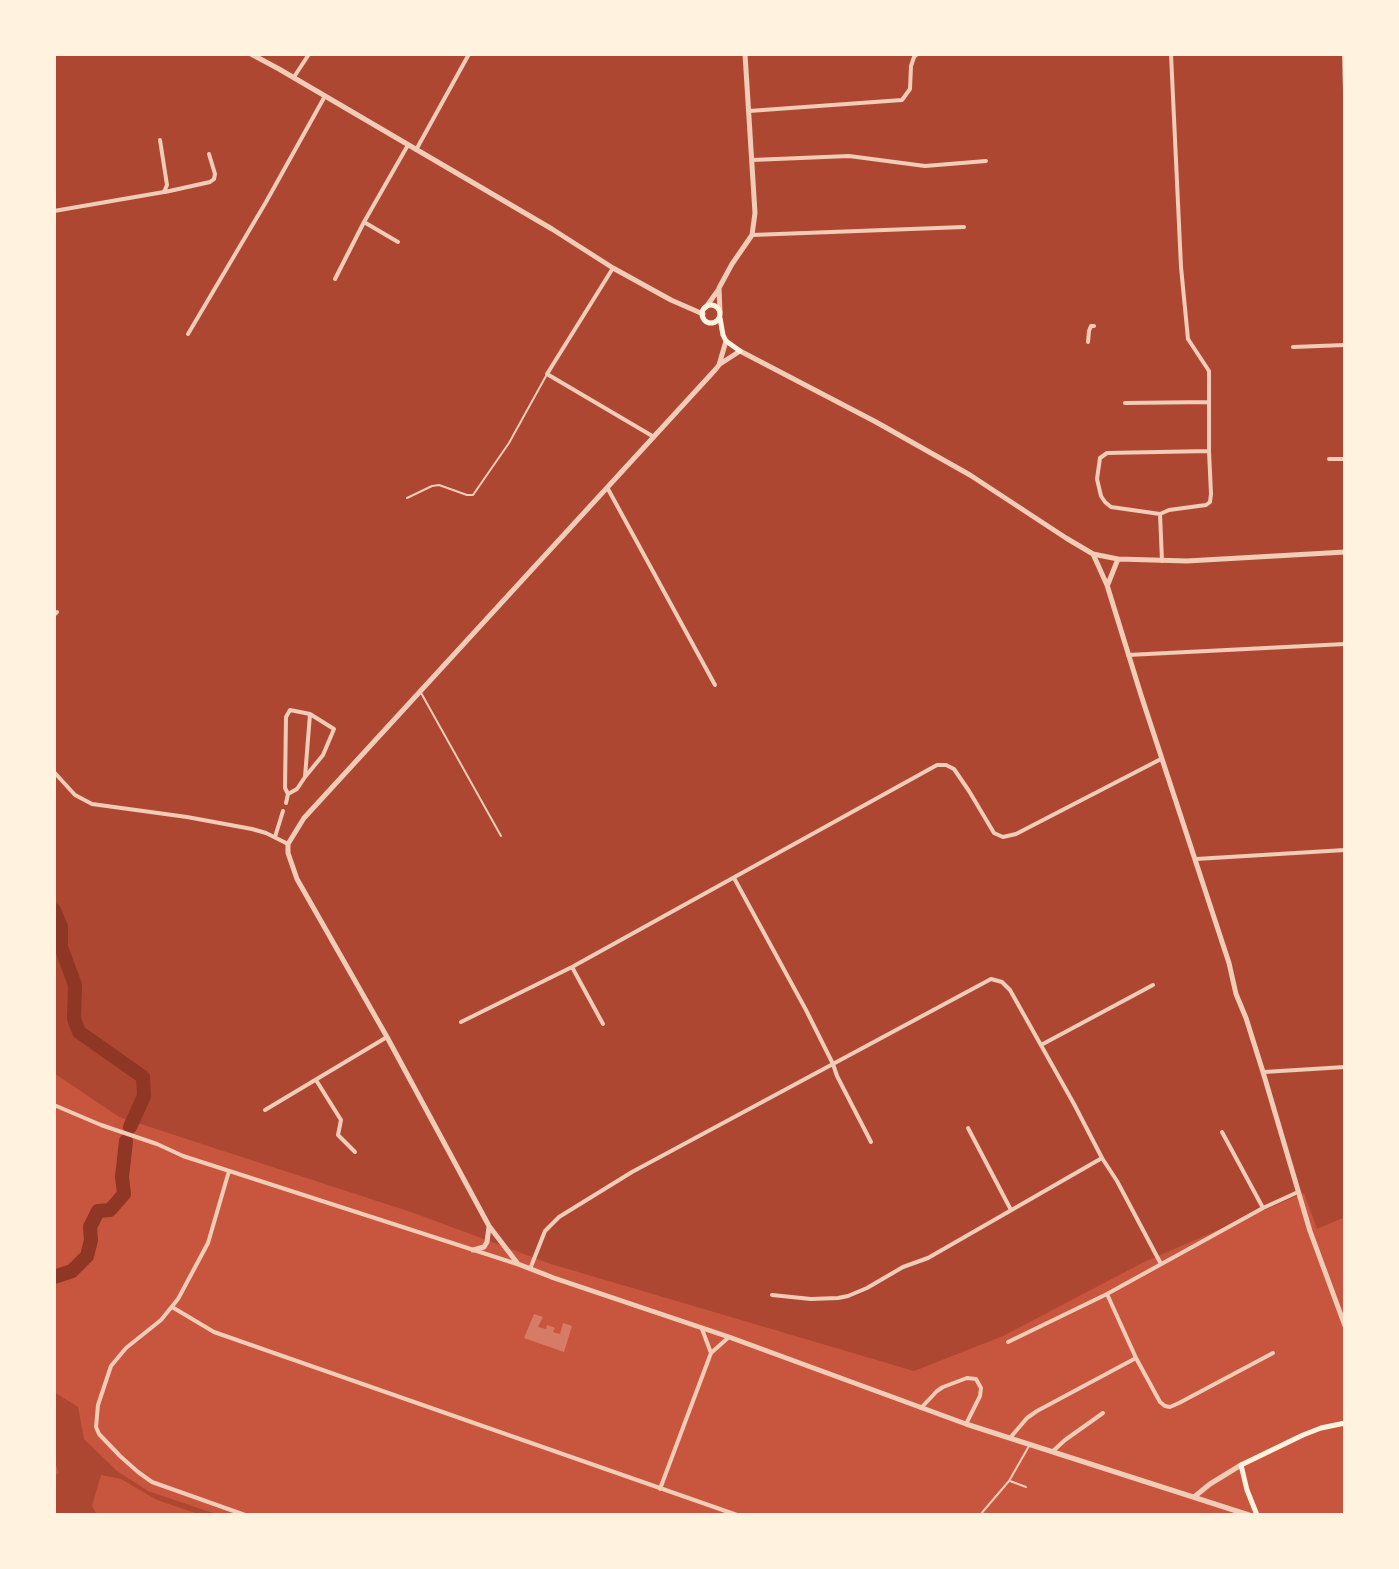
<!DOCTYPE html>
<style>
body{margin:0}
#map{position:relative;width:1399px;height:1569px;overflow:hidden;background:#c8553d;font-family:Overpass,sans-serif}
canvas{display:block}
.frame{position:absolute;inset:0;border:56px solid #fff3e0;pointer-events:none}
</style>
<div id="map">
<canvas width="1399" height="1569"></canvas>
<div class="frame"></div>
</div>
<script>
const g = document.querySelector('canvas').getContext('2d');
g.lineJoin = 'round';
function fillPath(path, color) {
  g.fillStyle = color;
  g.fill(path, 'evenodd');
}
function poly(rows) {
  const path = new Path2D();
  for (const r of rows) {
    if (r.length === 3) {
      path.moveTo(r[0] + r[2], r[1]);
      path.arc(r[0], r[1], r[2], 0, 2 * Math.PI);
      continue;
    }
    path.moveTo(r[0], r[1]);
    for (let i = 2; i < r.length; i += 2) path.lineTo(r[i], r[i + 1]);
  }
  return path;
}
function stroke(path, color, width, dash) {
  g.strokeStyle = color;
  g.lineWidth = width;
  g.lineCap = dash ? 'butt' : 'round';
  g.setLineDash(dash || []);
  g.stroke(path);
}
fillPath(poly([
 [54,54,1345,54,1345,1217,1317,1229,1304,1193,1146,1261,1003,1336,914,1371,551,1264,414,1213,119,1117,54,1073],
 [54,1392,78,1407,84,1439,117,1471,148,1491,219,1515,201,1515,157,1500,121,1479,101,1475,92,1506,97,1515,54,1515,54,1476,59,1473,54,1460]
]), '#ae4732');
stroke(poly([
 [54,910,61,927,61,947,75,985,74,1019,79,1032,143,1077,144,1096,130,1127],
 [54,1277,72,1271,87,1256,91,1240,90,1227,98,1211,110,1210,124,1194,122,1177,126,1141]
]), '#8f3625', 14);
fillPath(poly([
 [534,1314,543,1317,538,1327,546,1329,547,1325,555,1328,553,1332,560,1334,563,1323,572,1326,564,1352,524,1338]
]), '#d67c66');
stroke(poly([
 [407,498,432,486,439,485,467,495,473,495,509,443,546,376],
 [420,691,501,836],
 [1010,1481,1026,1487],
 [980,1515,1009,1481,1029,1446]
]), '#f1ccb7', 2);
stroke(poly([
 [1344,54,1345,92],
 [294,77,309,54],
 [749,111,902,100,910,89,911,66,914,57,917,54],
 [416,150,469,54],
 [752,160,849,156,925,166,986,161],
 [165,192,210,182,214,179,215,174,209,154],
 [54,211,164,192,167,185,160,140],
 [752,235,964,227],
 [398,242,364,222,408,145],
 [613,268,547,374,654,437],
 [335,279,364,222],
 [188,334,266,202,325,96],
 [1088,342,1089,331,1091,326,1094,326],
 [1293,347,1345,345],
 [1125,403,1209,402],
 [1329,459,1345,459],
 [608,489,715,685],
 [1160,514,1111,507,1105,502,1101,496,1097,479,1100,458,1107,453,1209,451],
 [1162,561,1160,514,1169,510,1206,505,1210,502,1211,494,1209,451,1209,371,1188,339,1181,267,1171,54],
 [54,615,57,612],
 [1128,655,1345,644],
 [54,772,75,795,92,804,187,817,252,829,266,833,288,844],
 [305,777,323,755,334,729,310,714],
 [286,803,288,794,285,788,286,717,290,710,310,714,305,777,297,789,288,794],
 [275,837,283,811],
 [1196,859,1345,850],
 [734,878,806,1010,833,1064,837,1076,871,1142],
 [572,967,603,1024],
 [461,1022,572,967,937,765,946,765,954,769,969,791,994,833,1003,837,1016,834,1161,759],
 [1041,1045,1153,985],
 [1264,1072,1345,1067],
 [316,1080,341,1120,338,1135,355,1152],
 [54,1105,101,1125,157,1144,183,1156,517,1264],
 [265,1110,387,1037],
 [968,1128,1011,1210],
 [1222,1132,1263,1208],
 [229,1171,208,1243,178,1299,161,1320,126,1348,111,1366,98,1405,96,1427,99,1434,120,1456,138,1472,152,1482,245,1515],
 [530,1269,545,1231,559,1217,632,1172,991,979,1002,982,1010,990,1074,1104,1102,1158],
 [1107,1294,1136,1358,1160,1402,1165,1406,1170,1407,1179,1403,1273,1353],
 [772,1295,811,1299,838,1298,848,1296,867,1288,903,1267,928,1258,1102,1158,1117,1181,1161,1264],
 [172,1307,214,1332,737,1515],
 [702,1329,711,1353],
 [1008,1342,1107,1294,1263,1208,1298,1192],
 [921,1408,937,1391,943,1387,967,1378,976,1379,981,1388,980,1396,966,1424],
 [1010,1438,1027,1418,1037,1411,1136,1358],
 [1052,1452,1065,1440,1103,1413],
 [660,1489,711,1353,729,1337]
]), '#f1ccb7', 4);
stroke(poly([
 [251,54,279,69,552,229,613,268,671,300,703,314],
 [706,307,719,289],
 [720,312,719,288,732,264,752,235,755,213,745,54],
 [726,341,719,365,715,370,304,818,288,844,288,853,297,879,387,1037,489,1226,518,1264,554,1278,729,1337,966,1424,1249,1515],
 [720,364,740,351,876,422,970,475,1066,538,1093,554,1118,559,1187,561,1345,552],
 [1093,554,1107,585,1141,695,1229,963,1236,994,1246,1018,1263,1072,1310,1231,1345,1326],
 [1108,584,1118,559],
 [473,1250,484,1247,487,1242,489,1227],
 [1194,1497,1210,1484,1241,1465]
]), '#f1ccb7', 5);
stroke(poly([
 [711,314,9],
 [720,318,723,335,726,341,740,351],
 [1257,1515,1247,1490,1241,1465,1303,1435,1321,1428,1345,1423]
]), '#fff3e0', 5);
</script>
